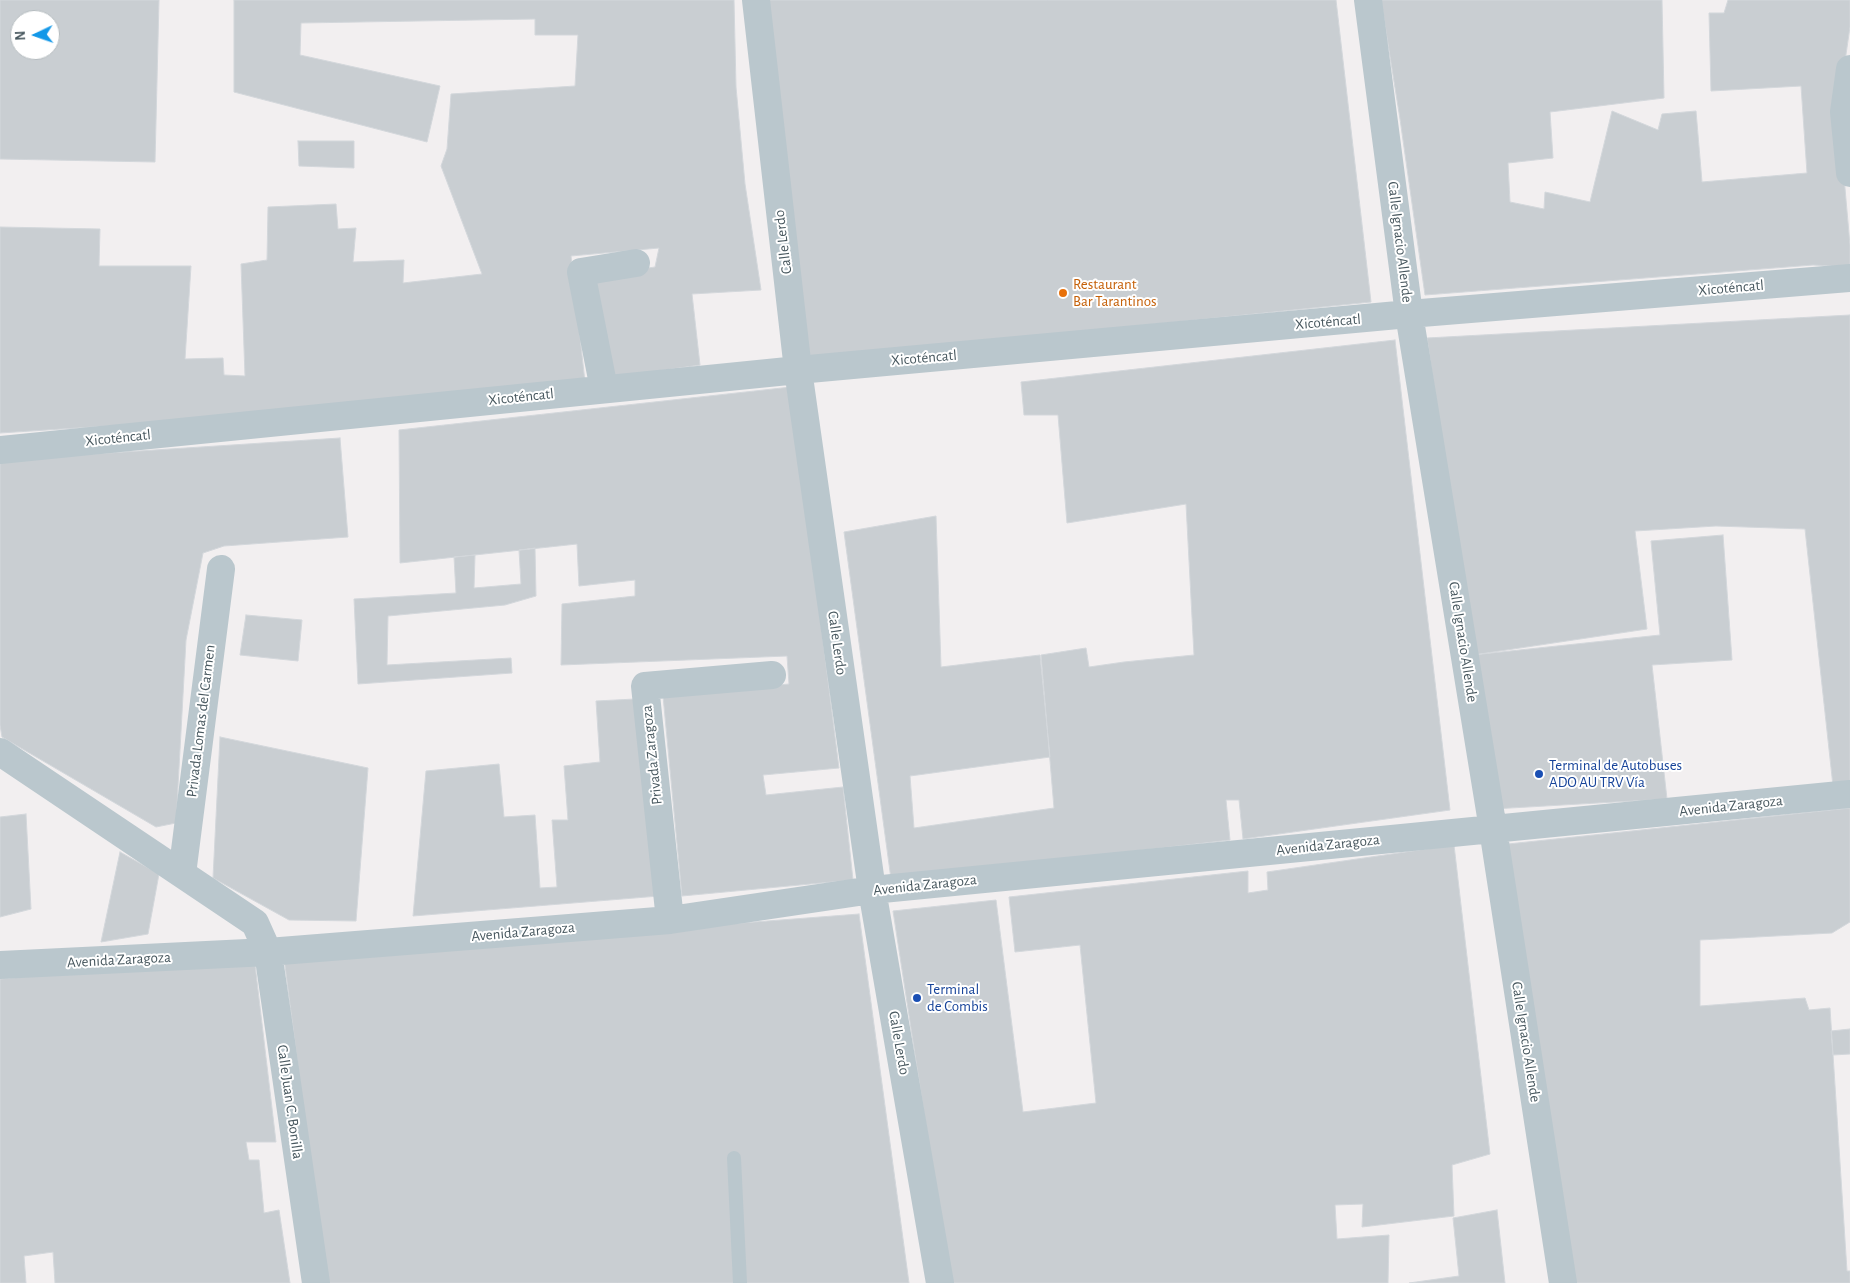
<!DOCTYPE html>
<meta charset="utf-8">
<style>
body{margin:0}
#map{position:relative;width:1850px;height:1283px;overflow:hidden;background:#f2eff0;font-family:"Alegreya Sans",sans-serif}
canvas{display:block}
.north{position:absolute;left:10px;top:10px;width:50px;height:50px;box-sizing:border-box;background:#fff;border:1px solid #b5bcbf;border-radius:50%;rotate:267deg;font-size:14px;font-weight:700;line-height:20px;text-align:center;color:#47575e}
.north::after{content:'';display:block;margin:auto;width:18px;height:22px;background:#1398e8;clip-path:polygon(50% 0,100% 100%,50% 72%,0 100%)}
</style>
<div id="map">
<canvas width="1850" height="1283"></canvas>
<div class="north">N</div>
</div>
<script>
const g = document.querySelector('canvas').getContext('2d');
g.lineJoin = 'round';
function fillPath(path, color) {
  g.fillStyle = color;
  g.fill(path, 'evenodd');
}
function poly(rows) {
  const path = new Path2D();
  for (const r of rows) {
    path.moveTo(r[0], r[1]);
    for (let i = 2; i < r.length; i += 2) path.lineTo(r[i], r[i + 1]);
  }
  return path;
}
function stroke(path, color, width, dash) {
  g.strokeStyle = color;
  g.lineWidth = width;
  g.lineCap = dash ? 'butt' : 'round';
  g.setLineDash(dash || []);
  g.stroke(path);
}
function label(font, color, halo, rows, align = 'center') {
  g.font = font + ' "Alegreya Sans",sans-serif';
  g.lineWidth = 4;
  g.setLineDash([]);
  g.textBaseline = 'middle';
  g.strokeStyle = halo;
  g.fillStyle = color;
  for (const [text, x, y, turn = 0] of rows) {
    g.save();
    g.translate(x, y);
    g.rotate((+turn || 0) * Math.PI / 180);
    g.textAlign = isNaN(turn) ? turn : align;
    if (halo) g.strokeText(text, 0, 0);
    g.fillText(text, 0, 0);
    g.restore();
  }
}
const building = poly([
 [0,0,159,0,155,162,0,159,0,0],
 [20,20,50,20,50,50,20,50,20,20],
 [234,0,734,0,736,87,745,184,761,290,692,294,700,365,607,378,594,276,655,267,659,248,571,256,585,382,341,411,0,433,0,227,100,229,99,266,191,266,185,359,223,358,224,375,245,376,241,264,267,260,268,207,336,204,338,229,356,228,353,262,404,260,403,283,482,274,441,166,447,149,451,94,575,86,578,35,535,35,535,19,301,23,300,55,440,86,427,142,234,92,234,0],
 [760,0,1336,0,1371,302,804,360,760,0],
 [1381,0,1662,0,1664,98,1550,112,1553,158,1508,163,1510,202,1544,209,1545,192,1590,202,1612,111,1658,130,1662,114,1696,111,1702,182,1807,173,1801,86,1711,91,1709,13,1724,13,1728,0,1850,0,1850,27,1838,109,1850,245,1850,267,1813,265,1425,295,1400,119,1381,0],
 [298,141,354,141,354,168,299,166,298,141],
 [1850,315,1850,784,1833,786,1805,529,1716,526,1635,531,1647,629,1473,655,1427,338,1850,315],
 [1395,340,1450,810,1243,839,1239,800,1226,800,1230,840,891,879,844,532,936,516,941,667,1040,655,1050,757,910,776,914,828,1054,808,1041,655,1086,648,1089,667,1124,662,1194,655,1186,504,1067,523,1058,415,1024,415,1021,382,1395,340],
 [791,387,839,768,763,775,766,795,843,787,853,880,682,896,663,696,789,684,787,656,561,665,562,604,635,596,635,580,579,586,577,544,400,563,399,430,791,387],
 [340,438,348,537,224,546,203,553,186,640,176,823,156,827,2,737,0,725,0,460,340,438],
 [1723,535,1732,660,1652,665,1667,799,1493,809,1473,655,1660,635,1651,541,1723,535],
 [535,548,536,596,505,605,388,616,387,665,511,658,512,673,358,684,354,599,456,593,454,557,475,555,474,588,521,584,519,550,535,548],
 [246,615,302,620,298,661,240,655,246,615],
 [635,699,659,896,413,916,426,771,499,764,504,817,535,815,540,888,557,887,552,820,568,820,564,766,600,762,596,701,635,699],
 [220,737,368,768,356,921,289,920,213,878,220,737],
 [1850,808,1850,922,1832,933,1700,940,1700,1006,1805,998,1809,1010,1830,1008,1847,1271,1850,1271,1850,1283,1565,1283,1508,844,1850,808],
 [26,814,31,909,0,917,0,817,26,814],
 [1454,845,1490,1154,1452,1165,1454,1216,1362,1227,1363,1204,1335,1205,1337,1239,1389,1235,1388,1283,950,1283,893,911,996,900,1023,1112,1096,1103,1080,945,1015,952,1009,897,1248,871,1248,893,1268,890,1267,872,1454,845],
 [120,852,159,874,148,934,101,942,120,852],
 [859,914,909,1283,326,1283,284,958,859,914],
 [254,956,276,1142,246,1142,249,1160,259,1160,264,1213,279,1210,290,1283,55,1283,53,1252,24,1256,26,1283,0,1283,0,979,254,956],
 [1850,1029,1850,1054,1833,1055,1831,1031,1850,1029],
 [1497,1210,1505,1283,1409,1283,1459,1276,1453,1218,1497,1210]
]);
fillPath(building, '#c9ced2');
stroke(building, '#d3d7db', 1);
stroke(poly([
 [734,1158,740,1283]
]), '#bac7cd', 14);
stroke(poly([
 [756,0,798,370,872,890,940,1283],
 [1368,0,1409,314,1493,829,1563,1283],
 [1850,69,1844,112,1850,173],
 [604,389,581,272,636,263],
 [0,450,798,370,1409,314,1850,278],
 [0,752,255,923,268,952,316,1283],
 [182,874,221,569],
 [670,920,645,686,772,675],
 [0,965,268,952,670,920,872,890,1850,794]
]), '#bac7cd', 28);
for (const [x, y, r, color] of [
 [1063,293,5,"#e8710a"],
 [1539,774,5,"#1a4fb4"],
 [917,998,5,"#1a4fb4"]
]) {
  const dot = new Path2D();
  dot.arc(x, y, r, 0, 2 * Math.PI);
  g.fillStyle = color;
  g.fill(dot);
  stroke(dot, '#fff', 2);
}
label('15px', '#47575e', '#fff', [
 ["Calle Lerdo",783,242,-97],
 ["Calle Ignacio Allende",1400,242,83],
 ["Xicoténcatl",1731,288,-5],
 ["Xicoténcatl",1328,322,-5],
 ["Xicoténcatl",924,358,-5],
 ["Xicoténcatl",521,397,-6],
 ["Xicoténcatl",118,438,-6],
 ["Calle Ignacio Allende",1463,642,81],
 ["Calle Lerdo",837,643,82],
 ["Privada Lomas del Carmen",201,721,-83],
 ["Privada Zaragoza",652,755,-96],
 ["Avenida Zaragoza",1731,806,-6],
 ["Avenida Zaragoza",1328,845,-6],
 ["Avenida Zaragoza",925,885,-6],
 ["Avenida Zaragoza",523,932,-5],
 ["Avenida Zaragoza",119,960,-3],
 ["Calle Ignacio Allende",1526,1042,81],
 ["Calle Lerdo",899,1043,80],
 ["Calle Juan C. Bonilla",290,1102,82]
]);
label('15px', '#c56008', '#fff', [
 ["Restaurant",1073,284],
 ["Bar Tarantinos",1073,301]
], 'left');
label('15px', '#164399', '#fff', [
 ["Terminal de Autobuses",1549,765],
 ["ADO AU TRV Vía",1549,782],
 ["Terminal",927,989],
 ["de Combis",927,1006]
], 'left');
</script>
